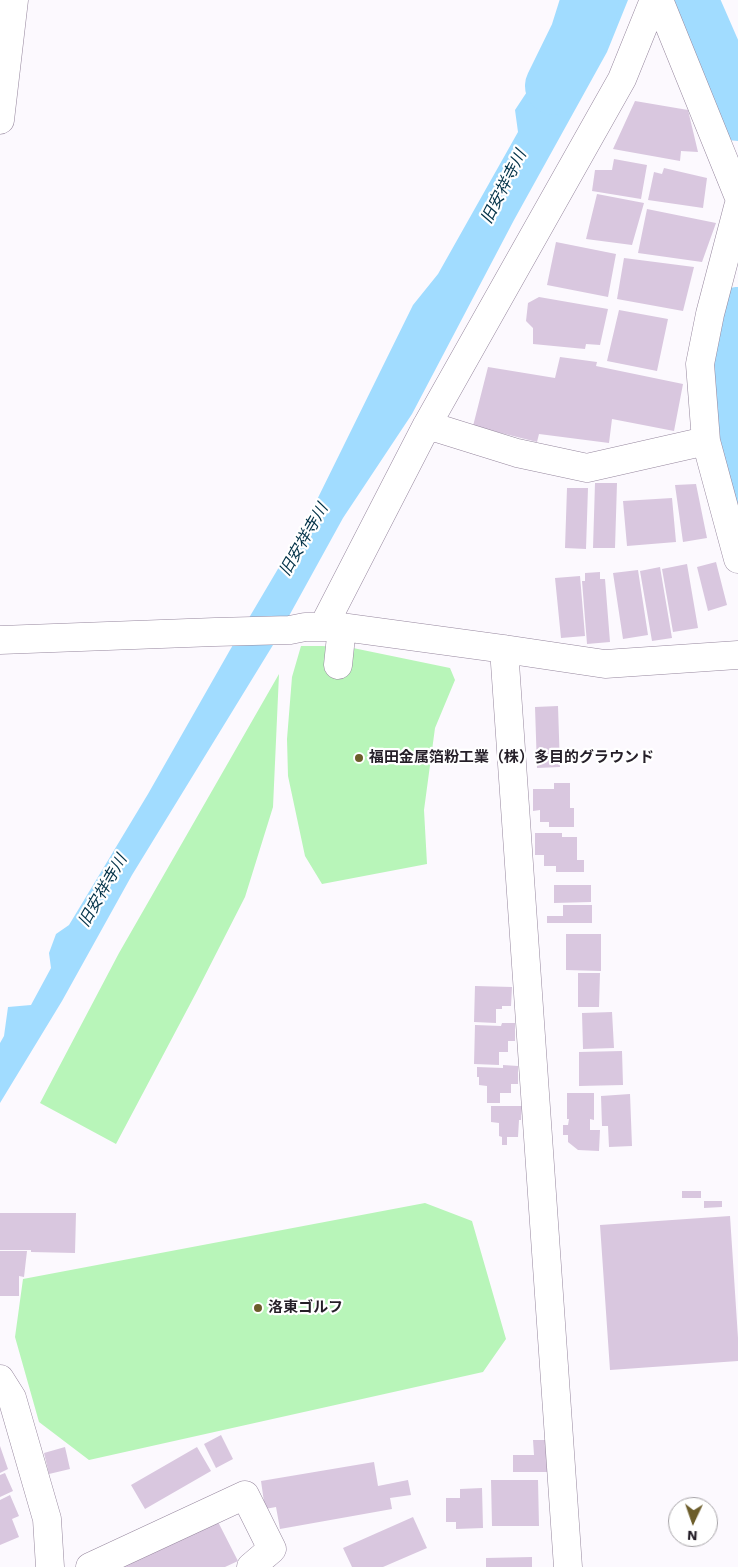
<!DOCTYPE html>
<meta charset="utf-8">
<style>
body{margin:0}
#map{position:relative;width:738px;height:1567px;overflow:hidden;background:#fcf9fe;font-family:"Work Sans",sans-serif}
canvas{display:block}
.north{position:absolute;left:668px;top:1497px;width:50px;height:50px;box-sizing:border-box;background:#fff;border:1px solid #a8a5a9;border-radius:50%;rotate:183deg;font-size:14px;font-weight:700;line-height:20px;text-align:center;color:#251f28}
.north::after{content:'';display:block;margin:auto;width:18px;height:22px;background:#6c5d2a;clip-path:polygon(50% 0,100% 100%,50% 72%,0 100%)}
</style>
<div id="map">
<canvas width="738" height="1567"></canvas>
<div class="north">N</div>
</div>
<script>
const g = document.querySelector('canvas').getContext('2d');
g.lineJoin = 'round';
function fillPath(path, color) {
  g.fillStyle = color;
  g.fill(path, 'evenodd');
}
function poly(rows) {
  const path = new Path2D();
  for (const r of rows) {
    path.moveTo(r[0], r[1]);
    for (let i = 2; i < r.length; i += 2) path.lineTo(r[i], r[i + 1]);
  }
  return path;
}
function stroke(path, color, width, dash) {
  g.strokeStyle = color;
  g.lineWidth = width;
  g.lineCap = dash ? 'butt' : 'round';
  g.setLineDash(dash || []);
  g.stroke(path);
}
function label(font, color, halo, rows, align = 'center') {
  g.font = font + ' "Work Sans","Noto Sans JP",sans-serif';
  g.lineWidth = 4.5;
  g.setLineDash([]);
  g.textBaseline = 'middle';
  g.strokeStyle = halo;
  g.fillStyle = color;
  for (const [text, x, y, turn = 0] of rows) {
    g.save();
    g.translate(x, y);
    g.rotate((+turn || 0) * Math.PI / 180);
    g.textAlign = isNaN(turn) ? turn : align;
    if (halo) g.strokeText(text, 0, 0);
    g.fillText(text, 0, 0);
    g.restore();
  }
}
fillPath(poly([
 [301,646,322,646,353,648,450,668,455,680,435,728,424,810,427,864,322,884,305,856,288,776,287,739,292,677],
 [279,674,273,807,245,897,196,993,116,1144,40,1103,119,953],
 [425,1203,472,1221,506,1339,483,1372,89,1460,39,1422,15,1337,23,1279]
]), '#b8f5b9');
fillPath(poly([
 [591,0,628,0,607,52,514,220,412,414,343,518,273,645,132,875,62,1001,0,1103,0,1043,4,1036,8,1007,31,1005,51,968,49,953,56,934,69,925,148,794,230,650,308,518,413,305,438,274,518,132,515,110,542,69,563,69]
]), '#a1dcff');
stroke(poly([
 [689,0,738,112],
 [554,86,579,35,590,0],
 [738,316,732,335,731,452,738,477]
]), '#a1dcff', 58);
fillPath(poly([
 [635,101,688,110,698,152,681,151,680,161,613,149],
 [614,159,647,165,641,199,592,191,595,170,612,170],
 [664,168,707,178,703,208,648,200,654,172,662,174],
 [597,194,644,203,632,245,586,239],
 [647,209,716,223,702,262,638,253],
 [556,242,616,254,608,297,547,285],
 [624,258,694,267,683,311,617,299],
 [539,297,608,309,600,345,586,344,585,349,533,344,533,328,526,321,528,303],
 [619,310,668,319,657,371,607,361],
 [560,357,597,362,596,366,683,384,674,431,612,419,609,443,539,434,537,442,473,426,488,367,555,378],
 [595,483,617,483,615,548,593,548],
 [696,484,707,538,683,542,675,485],
 [567,488,588,488,586,549,565,548],
 [672,498,676,542,627,546,623,501],
 [716,562,727,605,708,611,697,567],
 [687,564,698,628,673,632,662,569],
 [660,567,672,638,652,641,640,571],
 [638,570,648,635,623,639,613,573],
 [600,572,600,579,605,579,610,642,587,644,582,581,585,581,585,573],
 [580,576,585,636,561,638,555,578],
 [558,706,560,767,537,768,535,707],
 [554,783,570,783,570,808,574,808,574,827,549,827,549,822,540,822,540,810,533,811,533,789,554,789],
 [535,833,562,833,562,837,577,837,577,860,584,860,584,872,556,872,556,866,544,866,544,855,535,855],
 [554,885,591,885,591,902,554,903],
 [563,905,592,905,592,923,547,923,547,916,563,916],
 [566,934,601,934,601,971,566,970],
 [578,973,600,973,599,1007,578,1007],
 [475,986,512,987,511,1006,502,1006,502,1009,496,1009,496,1023,474,1022],
 [612,1012,614,1048,583,1049,582,1013],
 [502,1023,515,1023,515,1041,508,1041,508,1052,499,1052,499,1065,474,1064,475,1025,501,1026],
 [622,1051,623,1085,579,1086,579,1052],
 [503,1065,518,1066,518,1084,511,1084,511,1093,500,1093,500,1103,487,1103,487,1086,479,1085,479,1077,477,1077,477,1067,503,1068],
 [567,1093,594,1093,594,1120,590,1119,590,1130,600,1130,599,1151,578,1150,568,1142,568,1135,563,1135,563,1125,568,1125,569,1119,567,1119],
 [630,1094,632,1146,609,1147,608,1126,602,1126,601,1096],
 [491,1106,522,1106,521,1120,519,1120,518,1137,507,1137,507,1145,502,1145,502,1137,499,1136,499,1123,491,1122],
 [682,1191,701,1191,701,1198,682,1198],
 [704,1201,722,1201,722,1207,704,1208],
 [0,1213,76,1213,75,1253,31,1252,31,1250,0,1250],
 [730,1216,738,1338,738,1361,610,1370,600,1225],
 [0,1251,27,1251,24,1277,19,1276,19,1296,0,1296],
 [221,1435,233,1459,216,1468,204,1444],
 [533,1440,550,1440,551,1472,513,1472,513,1455,534,1455],
 [0,1446,8,1469,0,1473],
 [65,1447,70,1469,49,1474,44,1453],
 [197,1447,211,1471,145,1509,131,1485],
 [374,1462,378,1486,408,1480,411,1495,390,1498,392,1509,280,1529,276,1507,265,1509,261,1481],
 [5,1473,13,1491,0,1497,0,1475],
 [491,1480,538,1480,539,1526,492,1526],
 [482,1488,483,1528,456,1529,456,1522,446,1522,446,1498,460,1498,460,1489],
 [10,1495,19,1516,12,1519,19,1537,0,1545,0,1500],
 [413,1517,427,1548,383,1567,352,1567,343,1548],
 [216,1518,238,1561,225,1567,117,1567],
 [532,1557,532,1567,486,1567,486,1558]
]), '#d9c7df');
const minor = poly([
 [659,0,738,195],
 [0,120,14,0],
 [738,207,710,314,700,364,706,441,738,559],
 [427,425,517,453,587,468,706,441],
 [323,627,427,425,622,79,654,0],
 [0,640,215,632,290,630,305,627,342,627,504,649,605,664,738,655],
 [504,649,568,1567],
 [338,665,342,627],
 [0,1379,12,1398,47,1519,50,1567],
 [90,1567,245,1495,272,1549,251,1567]
]);
stroke(minor, '#96879e', 29);
stroke(minor, '#fff', 28);
for (const [x, y, r, color] of [
 [359,758,5,"#6c5d2a"],
 [258,1308,5,"#6c5d2a"]
]) {
  const dot = new Path2D();
  dot.arc(x, y, r, 0, 2 * Math.PI);
  g.fillStyle = color;
  g.fill(dot);
  stroke(dot, '#fff', 2);
}
label('bold 15px', '#251f28', '#fff', [
 ["福田金属箔粉工業（株）多目的グラウンド",369,758],
 ["洛東ゴルフ",268,1308]
], 'left');
label('italic 16px', '#003147', '#fff', [
 ["旧安祥寺川",504,187,-63],
 ["旧安祥寺川",304,540,-60],
 ["旧安祥寺川",103,891,-60]
]);
</script>
